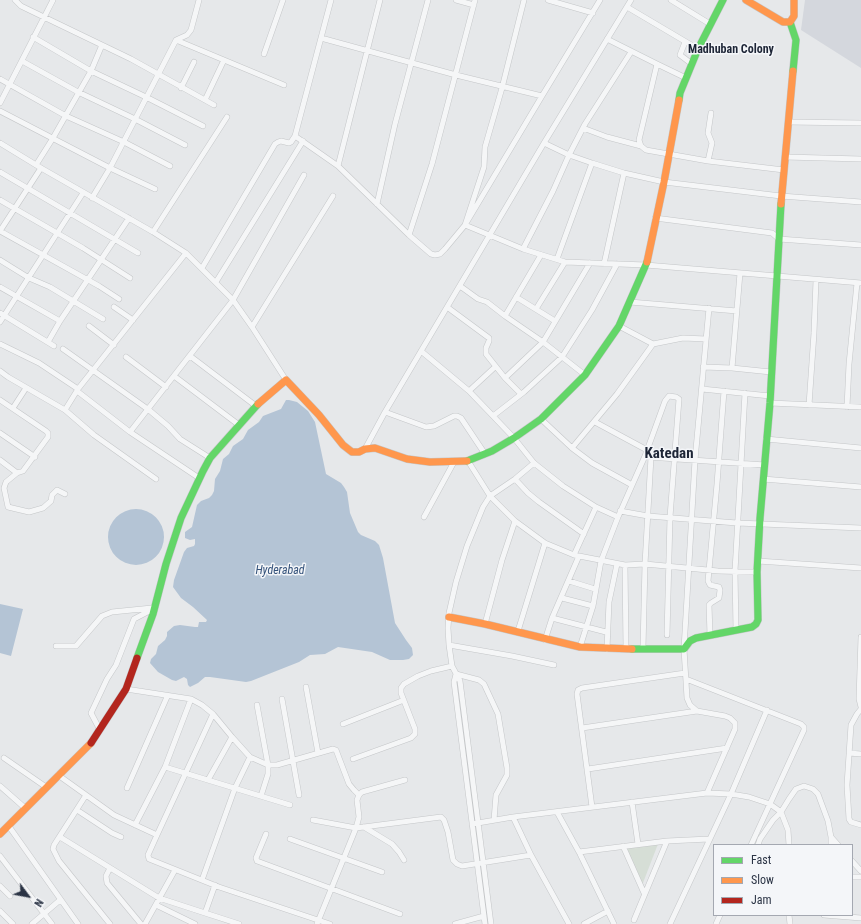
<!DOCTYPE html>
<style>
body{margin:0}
#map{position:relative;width:861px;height:924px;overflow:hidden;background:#e6e8ea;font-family:"Roboto Condensed",sans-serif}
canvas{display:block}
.legend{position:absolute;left:713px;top:844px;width:140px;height:72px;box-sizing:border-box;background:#f4f6f9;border:1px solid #a4a8b1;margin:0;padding:5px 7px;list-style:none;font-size:12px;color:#2b3445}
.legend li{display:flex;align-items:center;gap:8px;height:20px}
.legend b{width:20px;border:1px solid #a4a8b1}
.north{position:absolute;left:8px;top:876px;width:40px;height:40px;-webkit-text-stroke:3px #f4f6f9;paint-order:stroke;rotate:122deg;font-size:11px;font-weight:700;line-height:16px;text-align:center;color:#2b3445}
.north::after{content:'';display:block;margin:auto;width:14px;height:18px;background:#2b3445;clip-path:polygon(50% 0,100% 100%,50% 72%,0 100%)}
</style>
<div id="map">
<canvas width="861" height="924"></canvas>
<ul class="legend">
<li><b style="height:5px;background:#63d668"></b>Fast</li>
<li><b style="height:5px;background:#ff974d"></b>Slow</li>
<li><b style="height:5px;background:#b3261e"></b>Jam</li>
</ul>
<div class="north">N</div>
</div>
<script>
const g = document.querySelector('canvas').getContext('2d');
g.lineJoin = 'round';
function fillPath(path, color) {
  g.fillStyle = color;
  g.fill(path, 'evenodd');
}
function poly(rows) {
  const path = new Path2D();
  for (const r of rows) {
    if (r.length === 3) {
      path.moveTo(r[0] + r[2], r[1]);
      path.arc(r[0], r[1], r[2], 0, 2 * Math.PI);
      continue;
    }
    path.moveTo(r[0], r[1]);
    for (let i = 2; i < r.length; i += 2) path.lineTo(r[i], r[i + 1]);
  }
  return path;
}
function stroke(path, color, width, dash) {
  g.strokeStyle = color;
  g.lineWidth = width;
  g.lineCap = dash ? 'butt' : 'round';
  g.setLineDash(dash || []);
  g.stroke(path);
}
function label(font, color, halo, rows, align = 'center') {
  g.font = font + ' "Roboto Condensed",sans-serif';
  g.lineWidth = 3;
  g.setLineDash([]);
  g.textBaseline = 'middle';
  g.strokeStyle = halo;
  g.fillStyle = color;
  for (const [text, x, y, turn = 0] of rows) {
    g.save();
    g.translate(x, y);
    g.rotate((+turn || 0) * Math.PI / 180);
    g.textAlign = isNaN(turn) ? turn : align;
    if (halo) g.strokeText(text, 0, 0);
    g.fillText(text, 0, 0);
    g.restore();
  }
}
fillPath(poly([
 [805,0,861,0,861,68,801,30]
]), '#d4d7dd');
fillPath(poly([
 [658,844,641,888,623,847]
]), '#d6ded6');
fillPath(poly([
 [286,400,289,400,297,402,308,411,315,422,326,474,341,483,344,487,347,492,350,513,358,532,361,535,375,541,379,545,383,558,395,623,406,640,412,648,413,655,409,659,403,660,390,660,372,652,338,647,325,654,310,655,299,662,251,681,246,682,210,677,205,677,198,683,190,687,188,685,187,679,184,677,176,681,172,680,158,672,150,663,151,659,156,654,158,646,165,640,167,636,167,632,174,626,180,625,195,627,198,627,199,622,206,622,207,620,193,607,181,598,173,587,174,580,184,552,187,548,194,546,195,544,195,539,190,540,185,538,185,532,192,527,197,505,201,501,209,498,212,495,214,491,215,479,220,471,223,459,229,454,233,446,243,439,248,430,259,422,263,416,281,409],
 [136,537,28],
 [0,604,23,609,11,656,0,653]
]), '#b4c4d5');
const street = poly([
 [15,0,21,6,131,59,214,105],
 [456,0,474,5],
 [524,0,502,88,485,147,484,167,465,225,523,249,565,262,646,265,861,283],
 [548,0,593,13],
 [671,0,710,24],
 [627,7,698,49],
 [33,37,91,71,146,97,203,126],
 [321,38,456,75,542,96,600,0],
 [607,39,657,64,639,140,641,146,646,150,708,161,784,170],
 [176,40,284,85],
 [685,42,680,55,692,64],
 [264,54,283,0],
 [22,61,78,92,135,119,185,145],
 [657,64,686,78],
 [0,79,66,116,124,142,170,166],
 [181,88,194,62],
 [205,100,224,60],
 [0,103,53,0],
 [0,111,110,168,155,189],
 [788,122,861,123],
 [583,128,607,137,641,146],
 [295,136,331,0],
 [0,143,41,168,153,232,186,253,233,300,252,327,286,380],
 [544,143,569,155,592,163,624,173,664,182,781,196,861,202],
 [785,157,861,159],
 [708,161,712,143,708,133,711,113],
 [36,165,53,138,91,71,102,45],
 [338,166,380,0],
 [0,172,138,253],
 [92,198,110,168,176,40,187,35,191,30,199,0],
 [0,200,83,248,130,278],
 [377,204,395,124,428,0],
 [655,218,772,233,779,239,861,245],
 [0,231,99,286,119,299],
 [0,231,41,168],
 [153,232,227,117],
 [409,235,432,164,475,0],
 [523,249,553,191,569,155,585,124,631,52],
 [557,259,592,163],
 [0,260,29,278,50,287,103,319],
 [604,264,624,173],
 [202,268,275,144,278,142,281,141,289,143,291,142,295,136,338,166,409,235,431,254,435,255,440,254,445,249,465,225,542,96],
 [216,282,303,141],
 [460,286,478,299,487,302,505,316,543,342,585,375],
 [0,287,60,321],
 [516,297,555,321],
 [630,302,737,311],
 [114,307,133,320],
 [447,307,489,338,489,341,486,348,486,354,505,378],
 [536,309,565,262],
 [0,313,54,346],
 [505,316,541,255],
 [0,322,83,193],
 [89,326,114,345],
 [619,326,653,344,683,338,706,339],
 [252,327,333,196],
 [48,342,60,321,129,218],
 [0,344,39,363,78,389],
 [63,349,149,410,168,426,180,439,210,458],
 [421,351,469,391,493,416,524,392,562,357,592,310,617,264],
 [190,356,256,406],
 [126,357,166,387],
 [703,367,732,368,740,273],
 [732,368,771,372],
 [0,371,8,377,65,410,78,389,186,253],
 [174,376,239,425],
 [702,389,770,396],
 [77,391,130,432,199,478],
 [469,391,495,367],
 [521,394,505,378,543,342,590,263],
 [0,400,46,431,48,433,48,437,23,471,17,473,0,460],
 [770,403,861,407],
 [809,405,814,333,816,280],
 [847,407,849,364,857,283],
 [13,408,26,388],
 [65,410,94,435,156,479],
 [385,412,426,427,434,426,454,416,457,416,461,418,485,454],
 [493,416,514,438,534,463,563,486,596,507,618,517],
 [541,419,572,448,592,463,632,485],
 [595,422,647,450],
 [130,432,233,300,304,175],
 [0,433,35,457],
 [766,439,861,448],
 [572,448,617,394,653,344],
 [365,449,385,412,544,143,631,0],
 [648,457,765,465],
 [468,461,490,496,515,521,545,543,574,555,625,565,645,564,718,571,757,572],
 [17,473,6,482,4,488,8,507,29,512,43,508,51,501,52,495,57,490,65,494],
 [515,479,528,493,539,502,584,534],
 [763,479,861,487],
 [620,511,648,516,737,523,861,528],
 [424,517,454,462],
 [574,555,596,507],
 [758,561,861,568],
 [625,565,626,648],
 [569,581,595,589],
 [562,598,593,606],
 [552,618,606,632],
 [485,624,502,560,515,521],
 [736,630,735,571,745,393],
 [518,631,545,543],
 [710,635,709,605,711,603,719,598,720,590,719,587,710,585,708,581,717,484,724,391],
 [861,637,859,699,861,707],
 [545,640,552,618,579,556],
 [449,645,512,656,554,665],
 [56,646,76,646,102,616,112,612,152,608],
 [580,647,593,606,601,561,618,517,645,456,665,401,669,396,676,397,679,399,670,517,667,635],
 [643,648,645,564,651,457],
 [607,649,609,602,617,564],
 [456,674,454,682,485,924],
 [456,674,479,680,484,684,498,714,507,768,507,775,496,795,494,820],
 [686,679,801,724,804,727,804,730,751,845],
 [306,687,318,753],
 [126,689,191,699,202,705,213,714,232,737,208,780],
 [282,699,299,795],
 [257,705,268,765,268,774,261,796],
 [861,709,857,714,851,725,847,785,849,819,851,822,861,825],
 [697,711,690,705,687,698,684,649,695,460,709,308],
 [343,724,404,700],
 [582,728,697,711,725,716,730,718,735,723,735,729,707,793],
 [100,730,91,713,107,679,116,665,134,619,155,608],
 [849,753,861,754],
 [250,757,268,765,277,765,333,749,336,750,349,784,354,790,359,795],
 [4,758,46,787],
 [353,759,411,738,415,734,415,729,401,693,401,688,404,684,418,676,431,671,452,666],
 [165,767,290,805],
 [588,769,727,748],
 [58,775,114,815,157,835,148,855,149,859,219,887,330,924],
 [0,786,25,808],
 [127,788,167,697],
 [86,795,54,845,53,849,59,861,110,924],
 [632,802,638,844],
 [592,807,577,694,578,690,582,688,685,673],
 [77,810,112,833,121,837],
 [557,812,579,852,614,924],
 [513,817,531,855,569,924],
 [313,820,356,828,441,817,444,820,448,832,453,860,457,864,462,866,531,855],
 [472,824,513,817,707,793,731,794,749,797,770,804,781,812,788,830,789,845],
 [8,825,78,924],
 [135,825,165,767,191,699],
 [364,827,392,844,399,852,404,860],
 [266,834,256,858,257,861,400,914],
 [157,835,213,714],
 [60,837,159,898,205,913],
 [831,837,831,845],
 [290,839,382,872],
 [758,845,760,839,773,820,781,812,789,799,796,789,804,786,813,789,818,794,828,821,831,837,838,845],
 [623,846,644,893],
 [579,852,667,841,709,839],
 [0,856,52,924],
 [852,861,861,871],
 [110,868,106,876,107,883,141,924],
 [852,877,861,877],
 [202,880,235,788,250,757,232,737],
 [215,885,205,913,239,924],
 [0,886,10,896],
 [156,905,195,924],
 [0,911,13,924],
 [789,915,790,924],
 [824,915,861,918],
 [634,920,667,841],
 [32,924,60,900],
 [145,924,175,870],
 [317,924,356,828,359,817,357,800,359,795,362,792,405,780],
 [455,924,484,916],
 [491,924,460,681,452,666,449,645,448,628,449,613,456,582,467,546,483,507,490,496,515,479,534,463],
 [584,924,608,911],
 [670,924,731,794,767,710],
 [716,924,720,915]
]);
const fast = poly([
 [790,22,796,40,793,71],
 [679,100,680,93,698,49,723,0],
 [467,461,492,451,514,438,541,419,585,375,619,326,647,262],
 [632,649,684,649,690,641,696,638,752,627,756,624,758,620,757,572,760,518,770,403,781,204],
 [137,658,153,614,166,564,181,518,203,471,210,458,258,404]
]);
const slow = poly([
 [746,0,783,22,790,22,794,16,794,0],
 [781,204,793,71],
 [647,262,664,182,679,100],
 [258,404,286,380,319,415,343,445,352,452,359,452,365,449,375,448,407,459,430,462,467,461],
 [449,617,485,624,580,647,632,649],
 [0,834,91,743]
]);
const jam = poly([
 [91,743,126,689,137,658]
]);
stroke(street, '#c4c6c8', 6);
stroke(fast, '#c4c6c8', 8);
stroke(slow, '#c4c6c8', 8);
stroke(jam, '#c4c6c8', 8);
stroke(street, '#f5f6f7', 5);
stroke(fast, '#63d668', 7);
stroke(slow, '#ff974d', 7);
stroke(jam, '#b3261e', 7);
label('bold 12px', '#1d2536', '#f4f6f9', [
 ["Madhuban Colony",731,50]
]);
label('italic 12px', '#34527a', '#f4f6f9', [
 ["Hyderabad",280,571]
]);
label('bold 15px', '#1d2536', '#f4f6f9', [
 ["Katedan",669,454]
]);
</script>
